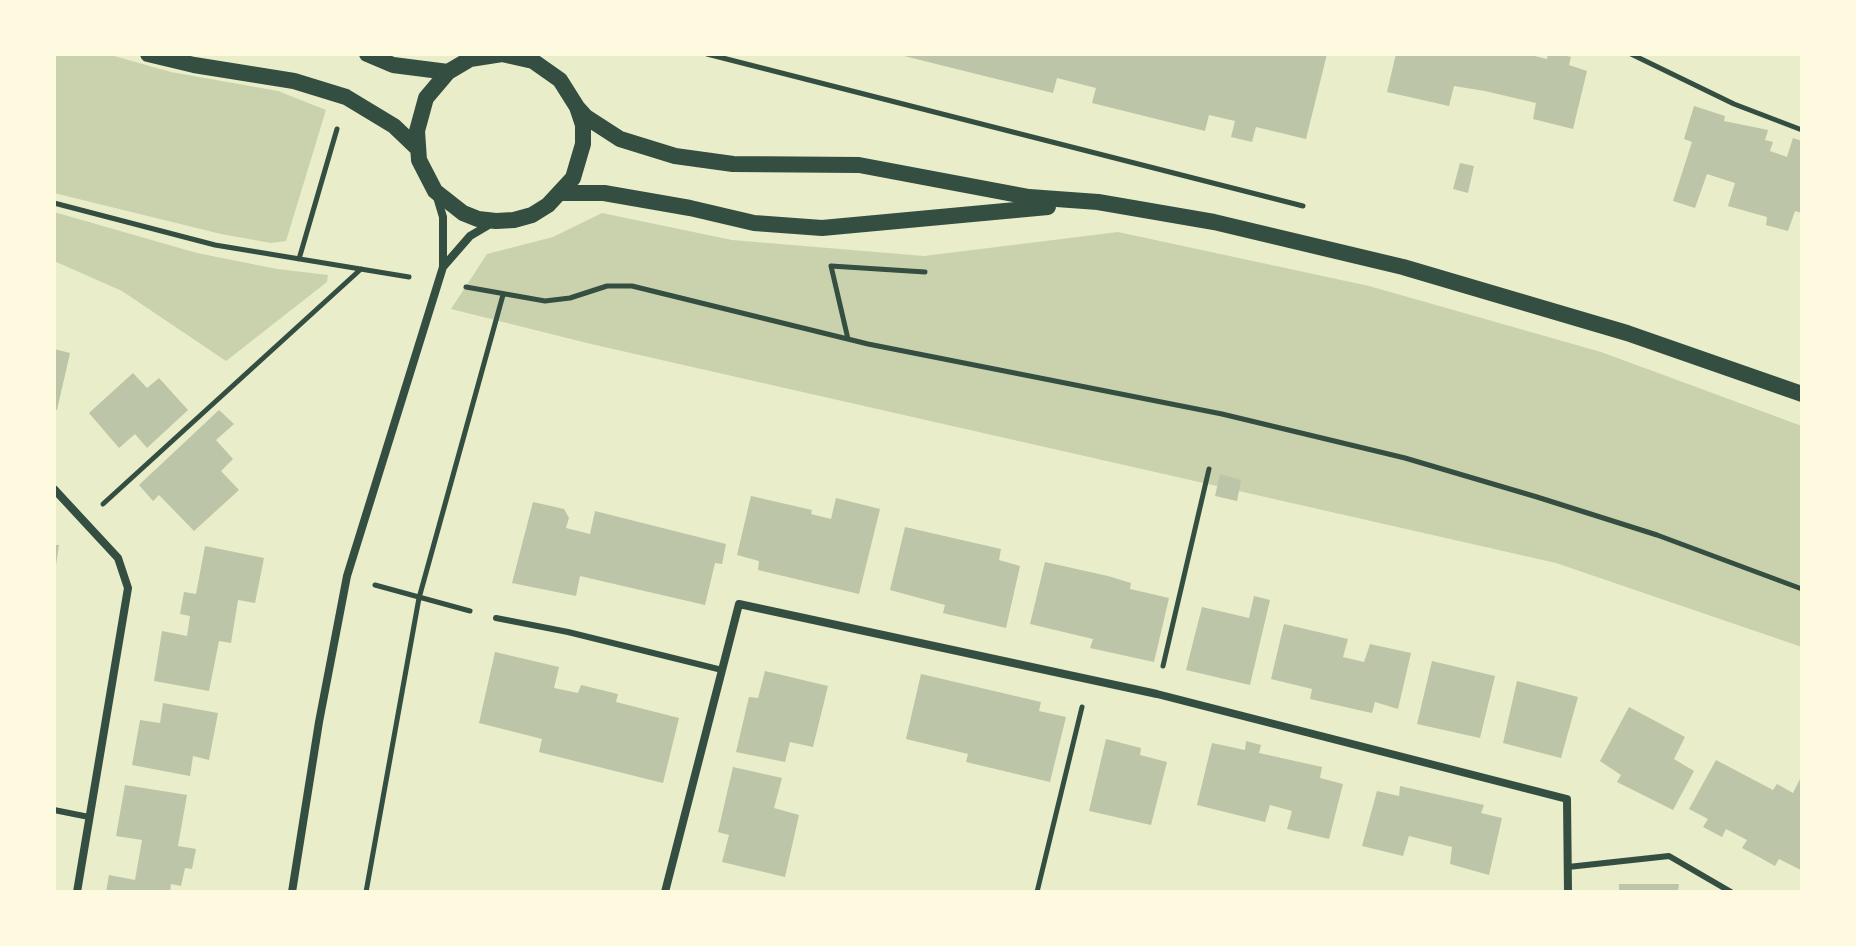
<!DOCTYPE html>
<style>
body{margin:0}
#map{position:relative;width:1856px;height:946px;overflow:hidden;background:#e9edc9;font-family:Signika,sans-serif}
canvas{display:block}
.frame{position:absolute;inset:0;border:56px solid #fefae0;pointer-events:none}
</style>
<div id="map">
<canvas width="1856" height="946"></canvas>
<div class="frame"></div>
</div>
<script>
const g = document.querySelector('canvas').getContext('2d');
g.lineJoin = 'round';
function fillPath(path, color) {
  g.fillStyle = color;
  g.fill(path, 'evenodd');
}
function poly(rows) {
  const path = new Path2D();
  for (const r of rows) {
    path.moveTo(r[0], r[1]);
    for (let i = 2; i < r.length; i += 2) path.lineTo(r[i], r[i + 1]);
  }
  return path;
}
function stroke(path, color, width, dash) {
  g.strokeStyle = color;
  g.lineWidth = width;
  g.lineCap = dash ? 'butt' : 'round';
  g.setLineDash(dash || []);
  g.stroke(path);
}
fillPath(poly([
 [54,54,107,54,171,72,278,91,326,110,286,241,271,243,221,234,54,193],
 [54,212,197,253,277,269,328,275,327,282,226,361,122,291,54,261],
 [602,213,732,240,924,256,1118,232,1369,286,1601,352,1802,426,1802,647,1556,563,591,344,451,309,487,254,553,237]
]), '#cad2ad');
fillPath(poly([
 [896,54,1327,54,1306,139,1256,127,1252,142,1231,137,1235,121,1209,115,1205,131,1092,103,1096,88,1057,78,1053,93],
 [1396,54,1526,54,1547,59,1548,54,1560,54,1571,57,1569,65,1587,71,1573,129,1533,119,1536,103,1485,91,1454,86,1449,106,1387,92],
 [1694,106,1725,116,1724,121,1768,130,1765,140,1773,142,1770,151,1787,157,1793,138,1802,141,1802,213,1795,211,1788,231,1766,225,1767,217,1728,206,1735,183,1707,174,1695,208,1673,201,1692,142,1684,139],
 [1460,163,1474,166,1468,193,1453,189],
 [54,349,70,353,57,410,54,409],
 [133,373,147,388,159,378,188,410,147,448,135,434,119,448,89,413],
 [219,410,234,424,216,440,233,459,221,471,239,490,194,531,159,495,153,501,139,485],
 [1220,474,1241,480,1237,501,1215,496],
 [751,496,812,510,811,514,831,519,836,498,880,509,859,594,758,570,759,561,737,555],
 [533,502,564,509,569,518,566,528,590,534,595,511,726,544,722,564,715,563,705,605,580,576,576,596,512,583],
 [905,527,1001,549,999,560,1020,566,1006,628,943,613,945,605,890,590],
 [54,545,59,545,56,565,54,565],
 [205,546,264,558,255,603,238,600,231,643,219,641,209,691,154,681,162,631,187,636,190,616,180,614,184,592,196,594],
 [1045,562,1108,576,1131,583,1130,589,1169,598,1154,662,1090,648,1093,639,1030,624],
 [1254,596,1270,600,1250,685,1186,670,1202,607,1249,618],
 [1284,624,1348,639,1343,657,1364,662,1370,644,1411,653,1398,709,1375,702,1372,713,1363,711,1310,699,1312,689,1271,679],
 [495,652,559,667,554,688,578,693,581,685,618,694,616,702,679,718,663,783,539,752,542,739,479,723],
 [1432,661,1495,676,1480,738,1417,724],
 [765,671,828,686,813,747,790,742,785,762,736,752,749,697,758,698],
 [921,674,1041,702,1039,711,1066,717,1050,782,966,762,968,754,906,739],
 [1517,681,1578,697,1561,758,1503,743],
 [163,703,218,713,209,760,193,756,190,776,132,765,140,720,160,723],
 [1629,707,1685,737,1674,759,1694,771,1673,810,1617,782,1621,775,1600,761],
 [1106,739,1141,748,1140,755,1167,762,1151,825,1089,811],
 [1246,741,1261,745,1259,753,1322,767,1320,778,1343,784,1329,839,1287,829,1292,811,1270,805,1265,822,1197,805,1212,743,1245,750],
 [1716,760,1773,790,1777,784,1793,793,1802,775,1801,870,1779,859,1775,866,1759,857,1742,848,1747,840,1726,829,1722,837,1703,827,1708,819,1689,809],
 [733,767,782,778,774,808,799,815,785,877,722,862,729,835,718,832],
 [125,785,187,795,178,846,196,849,192,869,185,868,181,886,171,884,170,892,106,892,109,875,135,880,142,840,116,836],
 [1400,786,1484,805,1481,813,1502,818,1489,875,1450,864,1452,847,1409,836,1403,856,1362,846,1377,791,1399,796],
 [1619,884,1679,884,1678,892,1619,892]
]), '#bcc5a7');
stroke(poly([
 [707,54,1303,206],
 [1631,54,1734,104,1802,130],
 [54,203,215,245,409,277],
 [299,259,337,129],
 [466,287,545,301,570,298,607,286,632,286,868,344,1222,414,1405,458,1537,497,1657,535,1802,589],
 [848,339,831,266,925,272],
 [103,504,361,269],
 [375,585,470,611],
 [1163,666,1209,469],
 [366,892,419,598,503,295],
 [1037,892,1082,707]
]), '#344e41', 5);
stroke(poly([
 [496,618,568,632,722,670],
 [54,810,89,817],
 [1568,867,1669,856,1731,892]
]), '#344e41', 6);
stroke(poly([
 [437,197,443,217,443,266],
 [54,489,118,558,128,588,77,892],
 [292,892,319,722,347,576,443,267,470,236,492,223],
 [665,892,739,604,1157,694,1567,799,1568,892]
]), '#344e41', 8);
stroke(poly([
 [148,54,194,65,294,81,346,97,394,126,417,148],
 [367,54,393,65,448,72],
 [502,54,470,59,448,72,426,98,417,131,419,160,435,191,463,213,478,219,496,221,514,220,532,215,548,205,573,178,583,144,583,125,577,107,560,80,533,61,502,54],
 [577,107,586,117,620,139,675,156,733,164,859,165,1029,197,1098,202,1214,222,1403,267,1627,333,1802,394],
 [562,193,604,193,690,208,754,223,822,228,1048,207]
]), '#344e41', 16);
</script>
